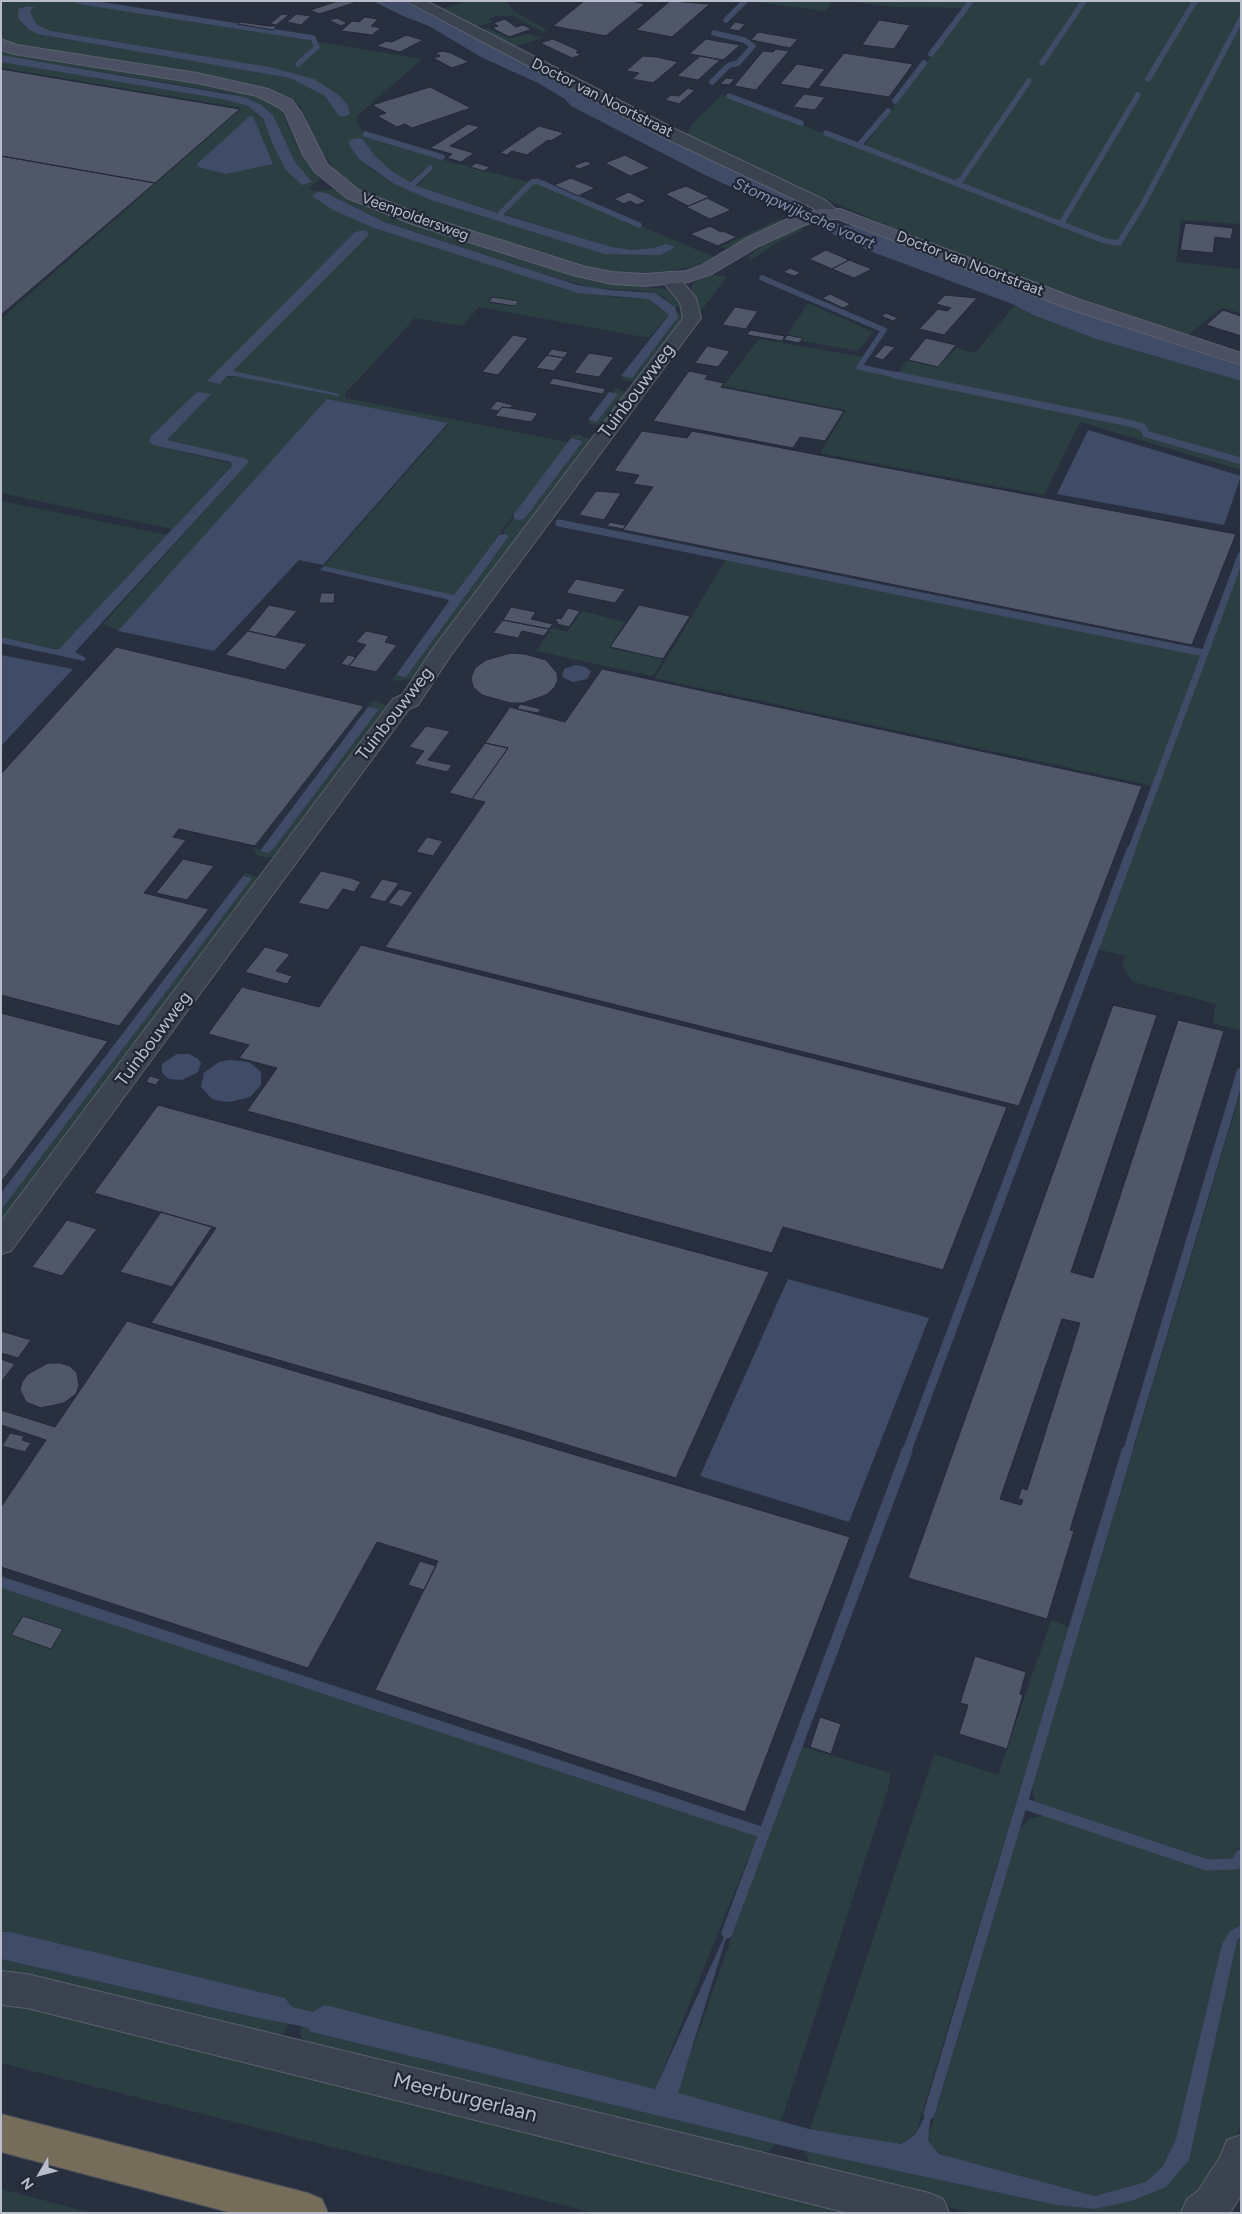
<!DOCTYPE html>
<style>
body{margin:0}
#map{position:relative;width:1242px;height:2214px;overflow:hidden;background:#283040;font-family:Figtree,sans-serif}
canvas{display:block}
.frame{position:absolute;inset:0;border:2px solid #b9beca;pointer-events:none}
.north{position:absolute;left:15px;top:2149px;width:50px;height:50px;-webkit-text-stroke:4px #212735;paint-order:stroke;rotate:233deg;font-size:14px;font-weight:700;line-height:20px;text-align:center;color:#b9beca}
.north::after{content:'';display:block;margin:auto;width:18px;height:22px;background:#b9beca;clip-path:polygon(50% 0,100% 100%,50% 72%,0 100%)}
</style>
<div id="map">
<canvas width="1242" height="2214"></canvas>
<div class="frame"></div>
<div class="north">N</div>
</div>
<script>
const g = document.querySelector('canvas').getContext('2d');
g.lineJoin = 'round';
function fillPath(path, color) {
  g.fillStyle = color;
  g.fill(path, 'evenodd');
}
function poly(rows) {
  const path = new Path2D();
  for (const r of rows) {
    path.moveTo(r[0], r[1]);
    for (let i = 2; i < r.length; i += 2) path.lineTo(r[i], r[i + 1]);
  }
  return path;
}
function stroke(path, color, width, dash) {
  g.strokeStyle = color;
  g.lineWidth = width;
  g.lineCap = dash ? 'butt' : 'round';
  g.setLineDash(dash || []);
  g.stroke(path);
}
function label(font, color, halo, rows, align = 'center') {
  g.font = font + ' Figtree,sans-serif';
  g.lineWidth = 4.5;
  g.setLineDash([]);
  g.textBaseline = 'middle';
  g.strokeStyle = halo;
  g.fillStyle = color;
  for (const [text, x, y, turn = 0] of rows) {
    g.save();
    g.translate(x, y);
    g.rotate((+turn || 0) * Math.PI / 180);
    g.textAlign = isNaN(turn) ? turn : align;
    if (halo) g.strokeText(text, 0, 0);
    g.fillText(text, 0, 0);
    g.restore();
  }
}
fillPath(poly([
 [1,1,69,1,422,59,356,117,363,135,439,159,529,182,498,212,494,212,417,186,433,169,431,167,425,168,410,182,393,172,374,155,363,139,369,168,383,177,394,184,604,254,675,248,666,244,653,248,632,250,612,247,504,214,532,184,537,182,716,258,694,266,665,272,637,273,597,270,406,211,375,198,340,175,318,148,301,107,291,99,278,92,241,82,18,45,1,37],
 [34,7,30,12,33,18,37,25,51,31,270,67,314,79,339,95,348,105,350,114,338,115,325,96,291,78,37,34,21,24],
 [466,1,506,1,514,11,547,30,542,32,512,15,505,17,500,15,489,19,493,22,475,27,441,9],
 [750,1,833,1,825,11],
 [847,1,969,1,963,8,894,7],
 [973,1,1241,1,1241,224,1181,220,1176,262,1241,269,1241,313,1222,308,1188,335,968,260,842,206,688,134,691,125,722,95,940,177,864,146],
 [488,28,509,39,528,34,542,38,514,47,481,30],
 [1,51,223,88,257,96,275,105,283,113,300,153,321,180,309,187,314,191,334,189,363,206,398,220,579,278,605,284,667,289,674,293,684,307,675,307,661,295,647,291,593,288,538,272,384,222,326,193,373,228,613,297,648,299,669,314,649,338,479,307,462,326,415,318,345,394,346,398,568,442,454,595,324,566,449,424,327,399,118,631,103,624,248,463,248,461,167,440,210,395,197,392,151,436,149,442,153,445,233,464,172,529,1,493,1,319,242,108,1,68,1,62,222,99,248,106,263,118,273,145,286,170,311,182,295,162,273,115,234,94,5,56,1,55],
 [364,230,367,231,369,236,232,372,340,394,338,396,234,376,208,381,355,232],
 [780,219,784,220,734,248,720,247],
 [799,227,804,229,778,242,751,260,748,256,773,239],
 [712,275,727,276,699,314,692,295,692,285,696,281],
 [808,303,873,332,858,351,802,341,803,338,787,335],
 [1015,305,1031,314,1096,339,1241,381,1241,460,1168,441,1241,463,1241,470,1080,422,1044,495,820,453,846,410,723,386,759,339,864,357,860,367,897,375,907,360,938,367,956,348,975,353],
 [676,313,684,314,684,317,636,381,621,380,624,376,632,378,677,318],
 [616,388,629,393,605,422,600,425,588,423,590,421,597,422,618,394,612,392],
 [572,435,580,435,591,440,414,677,400,681,392,680,396,675,406,676,509,536,505,534,504,530,583,440,571,438],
 [1,501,167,535,58,650,1,637],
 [726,559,1207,656,1241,565,1241,1031,1213,1023,1216,1004,1133,982,1122,966,1125,956,1097,949,1158,787,655,678],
 [582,611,625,622,609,648,664,659,653,676,536,651,552,628,567,632],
 [373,700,391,707,274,857,266,858,256,855,254,847,267,853,274,848,378,709,368,707],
 [246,873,255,876,261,884,1,1228,1,1210,252,878,243,876],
 [1241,1091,1241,1844,1232,1861,1209,1861,1036,1804,1032,1788],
 [1,1584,758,1834,655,2089,325,2006,313,2013,292,2007,285,1998,11,1932,1,1932],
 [1051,1620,1069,1627,915,2136,901,2144,810,2129,934,1754,998,1775],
 [799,1746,891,1773,888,1788,781,2122,677,2093],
 [1045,1815,1206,1868,1241,1867,1241,1925,1230,1931,1222,1944,1176,2139,1163,2166,1146,2182,1095,2196,939,2154,927,2141,1020,1829,1029,1819],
 [1241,1937,1241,2122,1230,2157,1181,2213,974,2213,819,2177,810,2164,805,2151,1056,2205,1095,2209,1189,2160,1237,1940],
 [1,1959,253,2017,288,2023,286,2030,275,2042,1,1981],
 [1,1999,865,2213,594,2213,1,2063],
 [301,2026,308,2028,311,2032,776,2144,768,2151,734,2155,305,2044,300,2033],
 [1,2189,92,2213,1,2213]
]), '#2b3e42');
fillPath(poly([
 [373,1,403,1,684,146,796,199,800,207,841,225,858,226,1120,326,1241,366,1241,381,1096,339,1031,314,1015,305,867,250,703,174,571,106,565,99,538,83,481,57,429,26,403,16],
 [28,6,34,7,30,12,37,25,51,31,270,67,314,79,339,95,348,105,350,114,343,117,338,115,325,96,290,78,37,34,28,29,18,18,18,9],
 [1,55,244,97,261,105,273,115,295,162,312,182,302,185,286,170,273,145,263,118,248,106,222,99,1,62],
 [250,116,253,116,273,164,226,174,198,167,197,164],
 [359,138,363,139,374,155,393,172,417,186,494,212,612,247,632,250,653,248,666,244,675,247,661,255,604,254,431,200,394,184,359,159,348,143,352,139],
 [317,192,326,193,384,222,577,285,609,290,655,293,675,307,678,317,632,378,621,376,669,315,657,305,648,299,578,293,374,228,333,210,312,196],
 [364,230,367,231,369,235,233,371,340,394,338,396,234,376,227,376,220,384,207,381,355,232],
 [197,392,211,394,167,440,244,458,248,460,248,463,75,652,86,658,84,661,1,643,1,637,58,650,232,466,231,462,153,445,149,442,151,436],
 [609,392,618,394,597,422,588,420],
 [327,399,448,423,323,565,299,560,214,651,118,631],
 [1088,430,1241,476,1224,525,1057,494],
 [571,438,583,441,525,518,520,520,514,519,514,514],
 [505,534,509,536,406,677,396,675,449,601,446,599,320,570,324,566,454,595,499,535],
 [1,655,73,669,1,746],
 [576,665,585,667,591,671,587,679,573,682,562,677,564,669],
 [368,707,379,709,274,848,268,853,260,851],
 [243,876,252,878,1,1210,1,1193],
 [177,1054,189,1054,198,1059,201,1063,198,1072,182,1080,169,1079,165,1076,162,1072,162,1064],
 [229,1060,249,1062,261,1072,261,1085,250,1097,230,1102,221,1101,212,1099,201,1087,204,1073,219,1062],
 [788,1279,929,1318,849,1522,700,1476],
 [731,1922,678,2093,809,2129,901,2144,915,2135,932,2103,928,2141,939,2154,1095,2196,1146,2182,1163,2166,1176,2139,1222,1944,1230,1931,1241,1925,1241,1937,1237,1940,1189,2160,1166,2187,1131,2201,1095,2209,1056,2205,805,2151,311,2032,308,2028,301,2026,253,2017,1,1959,1,1932,11,1932,285,1998,292,2007,313,2012,325,2005,655,2089]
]), '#404c67');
stroke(poly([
 [78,1,313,38,317,47,298,64],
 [726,20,745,1],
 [714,33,744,40,753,46,738,63,730,65],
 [931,54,971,1],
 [1042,63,1084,1],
 [1148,79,1195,1],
 [712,82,727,67],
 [729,96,801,123],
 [895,101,924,63],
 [826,133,1105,241,1119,243,1142,206,1241,19],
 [365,134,442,157],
 [859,145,888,111],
 [955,183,961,180,1029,81],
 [413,184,430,168],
 [501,213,532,182,537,181,639,225],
 [1061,224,1138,95],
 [762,278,884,330,859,367,901,376]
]), '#404c67', 5.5);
stroke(poly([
 [895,375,1129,423,1143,427,1146,434,1241,461],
 [559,523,1204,653],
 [1131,851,1241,556]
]), '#404c67', 7);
stroke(poly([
 [906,1453,1131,850],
 [1127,1453,1241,1072]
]), '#404c67', 9);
stroke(poly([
 [1,1582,764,1833],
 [1022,1803,1207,1865,1236,1864,1241,1855],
 [727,1933,907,1451],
 [929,2114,1127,1451]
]), '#404c67', 11);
const building = poly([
 [338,1,357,2,319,14,310,10,338,1],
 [584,1,632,1,645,4,606,36,553,26,584,1],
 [670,1,710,4,672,37,636,30,670,1],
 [282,14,289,15,276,25,270,24,282,14],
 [296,14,311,16,301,25,287,22,296,14],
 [365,17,378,19,371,26,381,28,372,35,341,31,352,21,359,22,365,17],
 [337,18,347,23,341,26,329,20,337,18],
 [505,19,516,27,523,25,532,29,509,37,492,28,498,26,493,23,505,19],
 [879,20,910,25,894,49,862,45,879,20],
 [240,22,268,26,277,26,273,30,237,24,240,22],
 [735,22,745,24,739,31,729,29,735,22],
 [758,32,798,39,790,48,751,40,758,32],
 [406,35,423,40,400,52,376,46,386,41,392,42,406,35],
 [553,39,580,51,576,52,581,55,572,58,540,43,553,39],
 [706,39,740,45,723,60,689,54,706,39],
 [776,49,789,51,756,90,734,86,763,51,773,52,776,49],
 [442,51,451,53,469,62,452,68,433,58,440,56,435,53,442,51],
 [844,53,913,64,889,97,818,86,844,53],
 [643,56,657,57,678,62,653,83,632,79,639,73,626,71,643,56],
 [700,56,720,60,698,80,677,76,700,56],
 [797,64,825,69,809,89,780,84,797,64],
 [1,69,240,109,155,183,1,156,1,69],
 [726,78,735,79,729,85,720,84,726,78],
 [430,87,471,108,412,128,405,124,397,127,377,116,386,113,372,105,430,87],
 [688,88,695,90,679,104,665,100,671,95,679,96,688,88],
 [804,94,825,97,815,110,793,107,804,94],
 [468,124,480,127,450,146,474,153,461,162,447,158,452,154,430,148,468,124],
 [539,126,564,133,551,141,548,140,527,155,512,151,507,155,500,153,539,126],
 [625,155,650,168,630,176,605,163,625,155],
 [1,156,155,183,1,315,1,156],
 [586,161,592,164,579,169,573,166,586,161],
 [476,163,490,167,484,171,470,167,476,163],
 [571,178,595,188,578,196,554,185,571,178],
 [686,186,710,197,686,207,688,206,665,194,686,186],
 [629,192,646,201,637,205,630,201,624,204,614,199,629,192],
 [707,198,731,210,710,219,686,207,707,198],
 [1185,223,1233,228,1231,239,1215,237,1213,253,1180,250,1185,223],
 [710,226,721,232,723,231,737,237,718,246,690,234,710,226],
 [826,250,849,260,832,269,809,259,826,250],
 [849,260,872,269,854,278,832,269,849,260],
 [790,268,801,273,794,276,783,272,790,268],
 [830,294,851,304,843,308,822,298,830,294],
 [945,295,977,298,944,335,919,329,938,309,947,311,951,308,936,304,945,295],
 [492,297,519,301,515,306,489,302,492,297],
 [735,307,758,311,746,329,722,325,735,307],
 [1223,310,1241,316,1241,336,1206,325,1223,310],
 [886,313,898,318,893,321,881,316,886,313],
 [750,330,785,336,782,341,747,335,750,330],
 [513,335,528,338,498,375,482,372,513,335],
 [787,335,803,338,799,343,784,340,787,335],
 [926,338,956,345,938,367,908,360,926,338],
 [885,345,895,347,883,360,874,357,885,345],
 [707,346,730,351,718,367,695,363,707,346],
 [552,349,568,352,564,358,547,355,552,349],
 [589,353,614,357,599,377,574,373,589,353],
 [547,355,564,358,554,371,536,368,547,355],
 [689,371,708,375,705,379,724,383,721,387,844,411,825,441,800,437,793,448,653,421,689,371],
 [553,378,606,389,602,394,549,384,553,378],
 [497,401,513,405,510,408,502,407,498,411,490,409,497,401],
 [502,407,510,408,538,413,531,422,495,416,502,407],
 [642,431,687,438,692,431,1236,534,1192,645,623,530,653,487,633,484,639,475,614,471,642,431],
 [596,491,621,493,604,520,579,515,596,491],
 [610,522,619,524,626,525,623,529,607,526,610,522],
 [576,579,625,589,615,603,566,593,576,579],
 [321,593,335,593,334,603,319,603,321,593],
 [269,605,297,611,275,637,248,631,269,605],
 [639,605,690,616,663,659,610,647,639,605],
 [511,607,536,612,531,619,553,624,549,629,503,620,511,607],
 [568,608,580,611,569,627,557,624,558,622,555,621,558,618,561,619,568,608],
 [503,620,549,629,544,636,522,631,518,638,493,633,503,620],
 [248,631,275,637,307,644,285,670,225,655,248,631],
 [366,631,389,636,385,642,397,645,376,672,349,666,366,645,356,642,366,631],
 [116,647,364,706,255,846,179,829,173,837,186,840,144,893,209,909,119,1026,1,995,1,774,116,647],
 [511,653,525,654,546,660,557,673,558,680,554,688,546,695,523,703,510,703,482,695,473,687,471,678,475,668,486,660,511,653],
 [348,655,356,657,349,666,341,664,348,655],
 [602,669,1142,786,1019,1106,385,947,485,802,472,799,508,748,485,743,510,707,565,722,602,669],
 [520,704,541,709,538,713,517,709,520,704],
 [426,726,450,731,428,760,452,765,447,772,414,764,424,751,409,747,426,726],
 [485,743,508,748,472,799,449,793,485,743],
 [427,837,443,841,433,856,416,852,427,837],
 [183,859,214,866,187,900,156,893,183,859],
 [321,871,351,878,361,882,354,892,343,889,328,910,298,903,321,871],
 [382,879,399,883,385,902,369,898,382,879],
 [399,889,413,892,402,907,388,903,399,889],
 [361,945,1007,1107,943,1270,783,1227,772,1253,247,1111,277,1068,239,1058,249,1045,208,1034,242,987,319,1007,361,945],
 [265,947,290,954,276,971,292,976,287,984,245,972,265,947],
 [1113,1005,1157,1015,1071,1272,1093,1278,1178,1020,1224,1031,1070,1530,1074,1531,1047,1619,908,1578,1113,1005],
 [1062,1319,1080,1323,1027,1490,1022,1488,1018,1499,1023,1500,1021,1505,1000,1499,1062,1319],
 [1,1013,108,1041,1,1182,1,1013],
 [150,1076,160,1079,156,1085,146,1082,150,1076],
 [158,1105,769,1272,676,1478,509,1427,151,1323,216,1228,94,1193,158,1105],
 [161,1212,212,1227,172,1287,120,1272,161,1212],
 [67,1220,97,1229,62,1276,32,1267,67,1220],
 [127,1321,850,1537,745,1812,375,1690,438,1561,377,1542,308,1668,1,1567,1,1507,46,1440,1,1425,1,1410,55,1427,127,1321],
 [1,1331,31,1340,18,1358,1,1353,1,1331],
 [1,1359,15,1364,1,1382,1,1359],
 [48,1363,60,1363,70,1366,77,1373,79,1386,76,1394,64,1403,41,1408,26,1402,20,1390,22,1382,28,1374,48,1363],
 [10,1433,24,1436,22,1440,31,1443,25,1452,2,1446,10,1433],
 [420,1561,436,1566,424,1590,408,1585,420,1561],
 [23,1616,63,1629,51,1649,11,1635,23,1616],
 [975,1656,1026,1672,1020,1694,1023,1695,1007,1749,959,1734,968,1705,960,1703,975,1656],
 [820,1717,841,1724,831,1754,810,1747,820,1717]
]);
fillPath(building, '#4f5768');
stroke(building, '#232937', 1);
const street = poly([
 [406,1,426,1,677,130,825,200,840,213,837,217,825,217,813,208,665,138,406,1],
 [669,272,676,274,696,298,701,318,451,655,418,705,409,709,11,1251,1,1254,1,1221,393,699,402,695,434,647,683,318,680,303,660,278,662,274,669,272],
 [1,1971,27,1974,929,2193,943,2199,949,2213,848,2213,27,2008,1,2005,1,1971],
 [1241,2135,1241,2196,1230,2213,1181,2213,1187,2199,1198,2191,1220,2157,1227,2140,1241,2135]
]);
const secondary = poly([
 [1,39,17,45,197,73,268,89,292,100,301,112,327,164,359,190,424,216,586,267,612,272,645,274,686,271,700,266,747,238,790,218,820,209,840,209,1078,299,1241,353,1241,365,1064,307,838,219,822,219,802,226,759,246,712,274,688,282,645,286,612,284,576,276,412,224,347,198,315,172,303,155,285,113,280,108,257,96,197,83,14,54,1,50,1,39]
]);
const highway = poly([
 [1,2114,308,2193,322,2199,328,2213,232,2213,1,2152,1,2114]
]);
stroke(street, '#5a606d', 2);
stroke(secondary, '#5a606d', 2);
stroke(highway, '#474d5a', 2);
fillPath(street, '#3c4350');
fillPath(secondary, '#4b5162');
fillPath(highway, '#756d5a');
label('15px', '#b9beca', '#212735', [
 ["Doctor van Noortstraat",602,98,27],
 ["Veenpoldersweg",415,217,20],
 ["Doctor van Noortstraat",970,264,21]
]);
label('italic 16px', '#8391af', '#212735', [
 ["Stompwijksche vaart",804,214,24]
]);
label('18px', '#b9beca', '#212735', [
 ["Tuinbouwweg",637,391,-53],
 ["Tuinbouwweg",395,714,-52],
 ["Tuinbouwweg",154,1039,-53]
]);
label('21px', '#b9beca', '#212735', [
 ["Meerburgerlaan",465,2098,14]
]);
</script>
